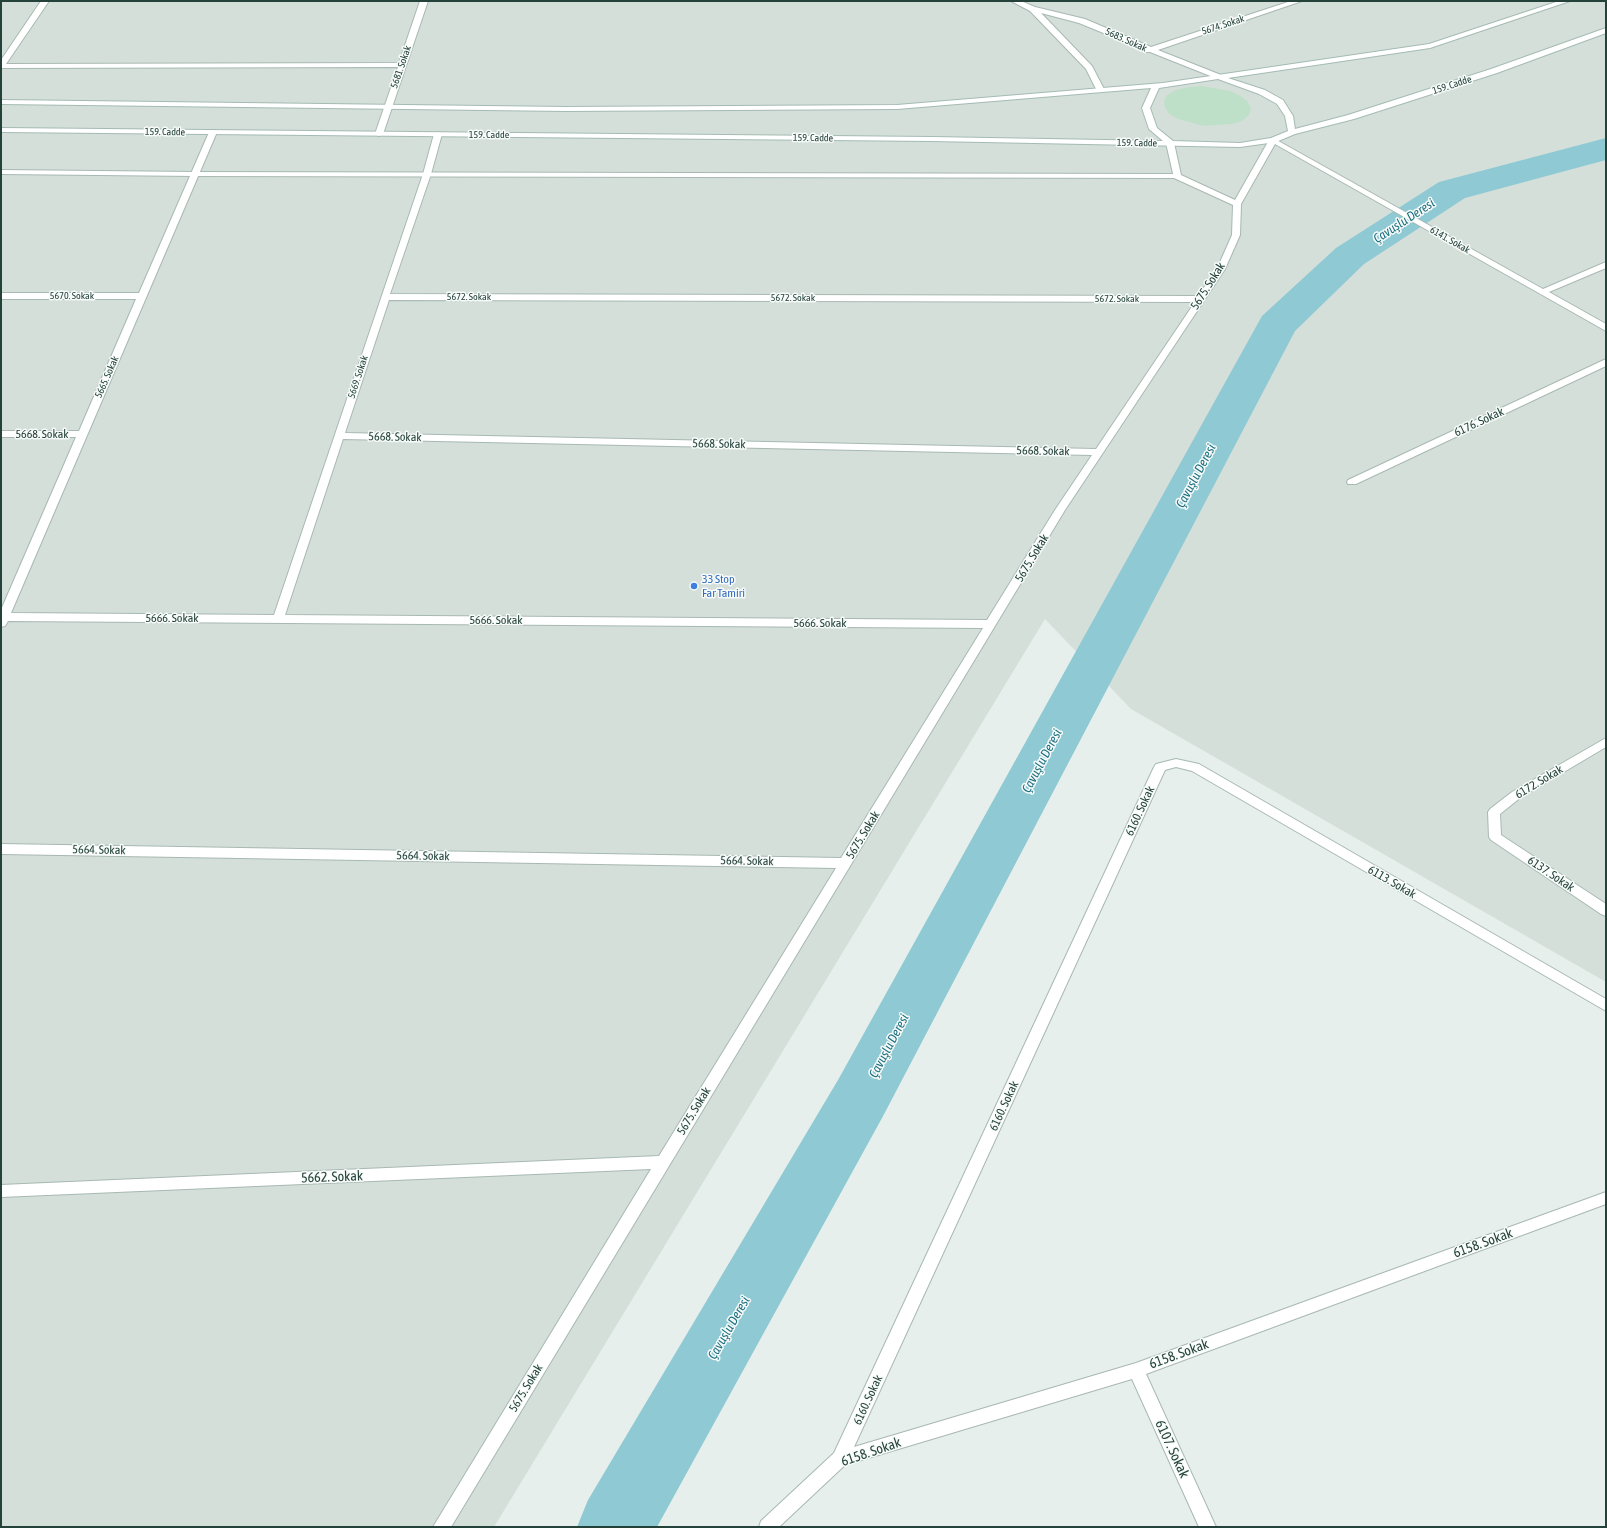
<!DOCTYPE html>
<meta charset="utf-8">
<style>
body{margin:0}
#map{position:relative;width:1607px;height:1528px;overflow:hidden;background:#e6efeb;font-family:"Asap Condensed",sans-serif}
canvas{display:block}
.frame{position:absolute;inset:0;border:2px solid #24423a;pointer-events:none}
</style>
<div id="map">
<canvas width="1607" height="1528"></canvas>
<div class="frame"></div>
</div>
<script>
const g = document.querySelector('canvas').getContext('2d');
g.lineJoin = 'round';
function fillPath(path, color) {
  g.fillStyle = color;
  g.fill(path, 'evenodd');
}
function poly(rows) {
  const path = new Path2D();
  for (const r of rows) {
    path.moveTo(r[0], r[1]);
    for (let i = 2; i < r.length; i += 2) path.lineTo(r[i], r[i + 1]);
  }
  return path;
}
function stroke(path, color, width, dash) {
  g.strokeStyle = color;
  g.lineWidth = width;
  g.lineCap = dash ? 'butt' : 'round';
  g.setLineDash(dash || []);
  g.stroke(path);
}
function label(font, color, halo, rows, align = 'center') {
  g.font = font + ' "Asap Condensed",sans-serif';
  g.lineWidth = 3;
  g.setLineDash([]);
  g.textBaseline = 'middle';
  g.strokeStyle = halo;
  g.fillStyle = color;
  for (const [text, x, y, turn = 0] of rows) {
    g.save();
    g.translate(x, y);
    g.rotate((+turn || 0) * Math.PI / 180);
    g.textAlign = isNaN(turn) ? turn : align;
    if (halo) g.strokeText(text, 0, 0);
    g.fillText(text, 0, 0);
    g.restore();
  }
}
fillPath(poly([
 [1,1,1606,1,1606,982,1131,709,1045,619,494,1527,1,1527]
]), '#d4dfda');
fillPath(poly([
 [1202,86,1230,91,1241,96,1248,102,1251,109,1249,115,1242,121,1232,124,1204,126,1178,119,1169,114,1165,107,1164,101,1167,95,1176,90,1188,87]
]), '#bfe0c8');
fillPath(poly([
 [1606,138,1606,160,1465,198,1364,264,1295,331,882,1118,657,1527,577,1527,588,1500,838,1080,1262,316,1336,248,1439,182,1606,138]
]), '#8ec9d4');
const service = poly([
 [1,170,195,172,1177,174,1181,176,1177,178,195,176,1,174,1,170]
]);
const minor = poly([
 [41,1,49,1,6,64,399,63,420,1,428,1,383,134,379,136,375,134,398,67,1,68,1,60,41,1],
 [1011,1,1021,1,1035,7,1085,19,1151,47,1291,1,1302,1,1158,50,1221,75,1221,79,1218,79,1150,52,1146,52,1145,50,1079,23,1041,13,1092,66,1104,89,1100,91,1096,89,1086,69,1030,11,1011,1],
 [210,130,213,130,217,132,11,613,274,615,423,174,434,134,438,132,442,134,431,174,390,294,1198,296,1217,269,1232,235,1233,205,1174,178,1166,143,1170,141,1174,143,1181,175,1235,200,1269,140,1273,138,1543,289,1606,262,1606,268,1549,292,1606,324,1606,331,1275,144,1241,204,1240,235,1225,269,1065,510,451,1527,433,1527,651,1169,1,1197,1,1185,659,1156,836,868,1,854,1,844,841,858,983,628,8,621,5,626,1,627,1,610,76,437,1,437,1,431,79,431,136,299,1,299,1,293,139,293,210,130],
 [389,300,1195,302,1096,449,345,433,389,300],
 [343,439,1092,455,1055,510,987,620,285,615,343,439],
 [1606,359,1606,366,1356,484,1348,484,1347,482,1348,480,1606,359],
 [1606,738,1606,747,1520,798,1500,814,1501,835,1606,904,1606,916,1601,914,1491,840,1489,837,1488,812,1490,809,1512,792,1606,738],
 [1176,759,1199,764,1606,999,1606,1011,1192,771,1176,767,1165,770,854,1447,1136,1363,1606,1192,1606,1204,1146,1374,1216,1527,1199,1527,1132,1379,845,1465,779,1527,759,1527,761,1521,834,1453,1154,767,1156,764,1176,759]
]);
const secondary = poly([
 [1559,1,1570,1,1430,48,1228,78,1265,90,1283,100,1293,116,1295,129,1348,115,1491,69,1606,28,1606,33,1497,73,1354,119,1295,134,1276,142,1240,147,931,141,1,132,1,128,931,137,1163,141,1149,129,1142,108,1151,88,897,109,566,111,1,104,1,100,566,107,897,105,1163,83,1429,44,1559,1],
 [1218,79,1259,94,1277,104,1285,116,1288,131,1271,138,1240,143,1173,141,1157,128,1150,108,1159,88,1218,79]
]);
stroke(service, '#a8b8b2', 2);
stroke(minor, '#a8b8b2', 2);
stroke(secondary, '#a4bbb3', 2);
fillPath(service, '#fff');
fillPath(minor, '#fff');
fillPath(secondary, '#fff');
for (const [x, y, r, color] of [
 [694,586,4,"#3f7fe0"]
]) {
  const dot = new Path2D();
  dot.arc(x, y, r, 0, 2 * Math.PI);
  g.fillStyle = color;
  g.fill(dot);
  stroke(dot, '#f7fbf9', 1.5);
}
label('10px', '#24423a', '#f7fbf9', [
 ["5674. Sokak",1223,25,-18],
 ["5683. Sokak",1126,40,24],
 ["5681. Sokak",401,67,-71],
 ["159. Cadde",1452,85,-18],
 ["159. Cadde",165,132,1],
 ["159. Cadde",489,135],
 ["159. Cadde",813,138,1],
 ["159. Cadde",1137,143,1],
 ["6141. Sokak",1450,240,30],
 ["5670. Sokak",72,296],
 ["5672. Sokak",469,297],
 ["5672. Sokak",793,298],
 ["5672. Sokak",1117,299],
 ["5665. Sokak",107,377,-66],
 ["5669. Sokak",358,377,-72]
]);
label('12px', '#24423a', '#f7fbf9', [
 ["5675. Sokak",1208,286,-58],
 ["6176. Sokak",1479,422,-25],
 ["5668. Sokak",42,434],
 ["5668. Sokak",395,437,1],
 ["5668. Sokak",719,444,1],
 ["5668. Sokak",1043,451,1],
 ["5675. Sokak",1032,558,-59],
 ["5666. Sokak",172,618],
 ["5666. Sokak",496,620],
 ["5666. Sokak",820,623],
 ["6172. Sokak",1539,782,-31],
 ["6160. Sokak",1140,811,-65],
 ["5675. Sokak",863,835,-59],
 ["5664. Sokak",99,850,1],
 ["5664. Sokak",423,856,1],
 ["5664. Sokak",747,861,1],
 ["6137. Sokak",1551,874,34],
 ["6113. Sokak",1392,882,30],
 ["6160. Sokak",1004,1106,-65],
 ["5675. Sokak",694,1111,-59],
 ["5675. Sokak",526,1388,-59],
 ["6160. Sokak",868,1400,-65]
]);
label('12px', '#366cbe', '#f7fbf9', [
 ["33 Stop",702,579],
 ["Far Tamiri",702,593]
], 'left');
label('italic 13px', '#1c6f80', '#f7fbf9', [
 ["Çavuşlu Deresi",1404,221,-33],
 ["Çavuşlu Deresi",1196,476,-62],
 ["Çavuşlu Deresi",1042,761,-62],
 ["Çavuşlu Deresi",889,1046,-62],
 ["Çavuşlu Deresi",729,1328,-60]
]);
label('14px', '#24423a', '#f7fbf9', [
 ["5662. Sokak",332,1177,-2],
 ["6158. Sokak",1483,1243,-20],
 ["6158. Sokak",1179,1354,-20],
 ["6107. Sokak",1172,1449,65],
 ["6158. Sokak",871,1452,-19]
]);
</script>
